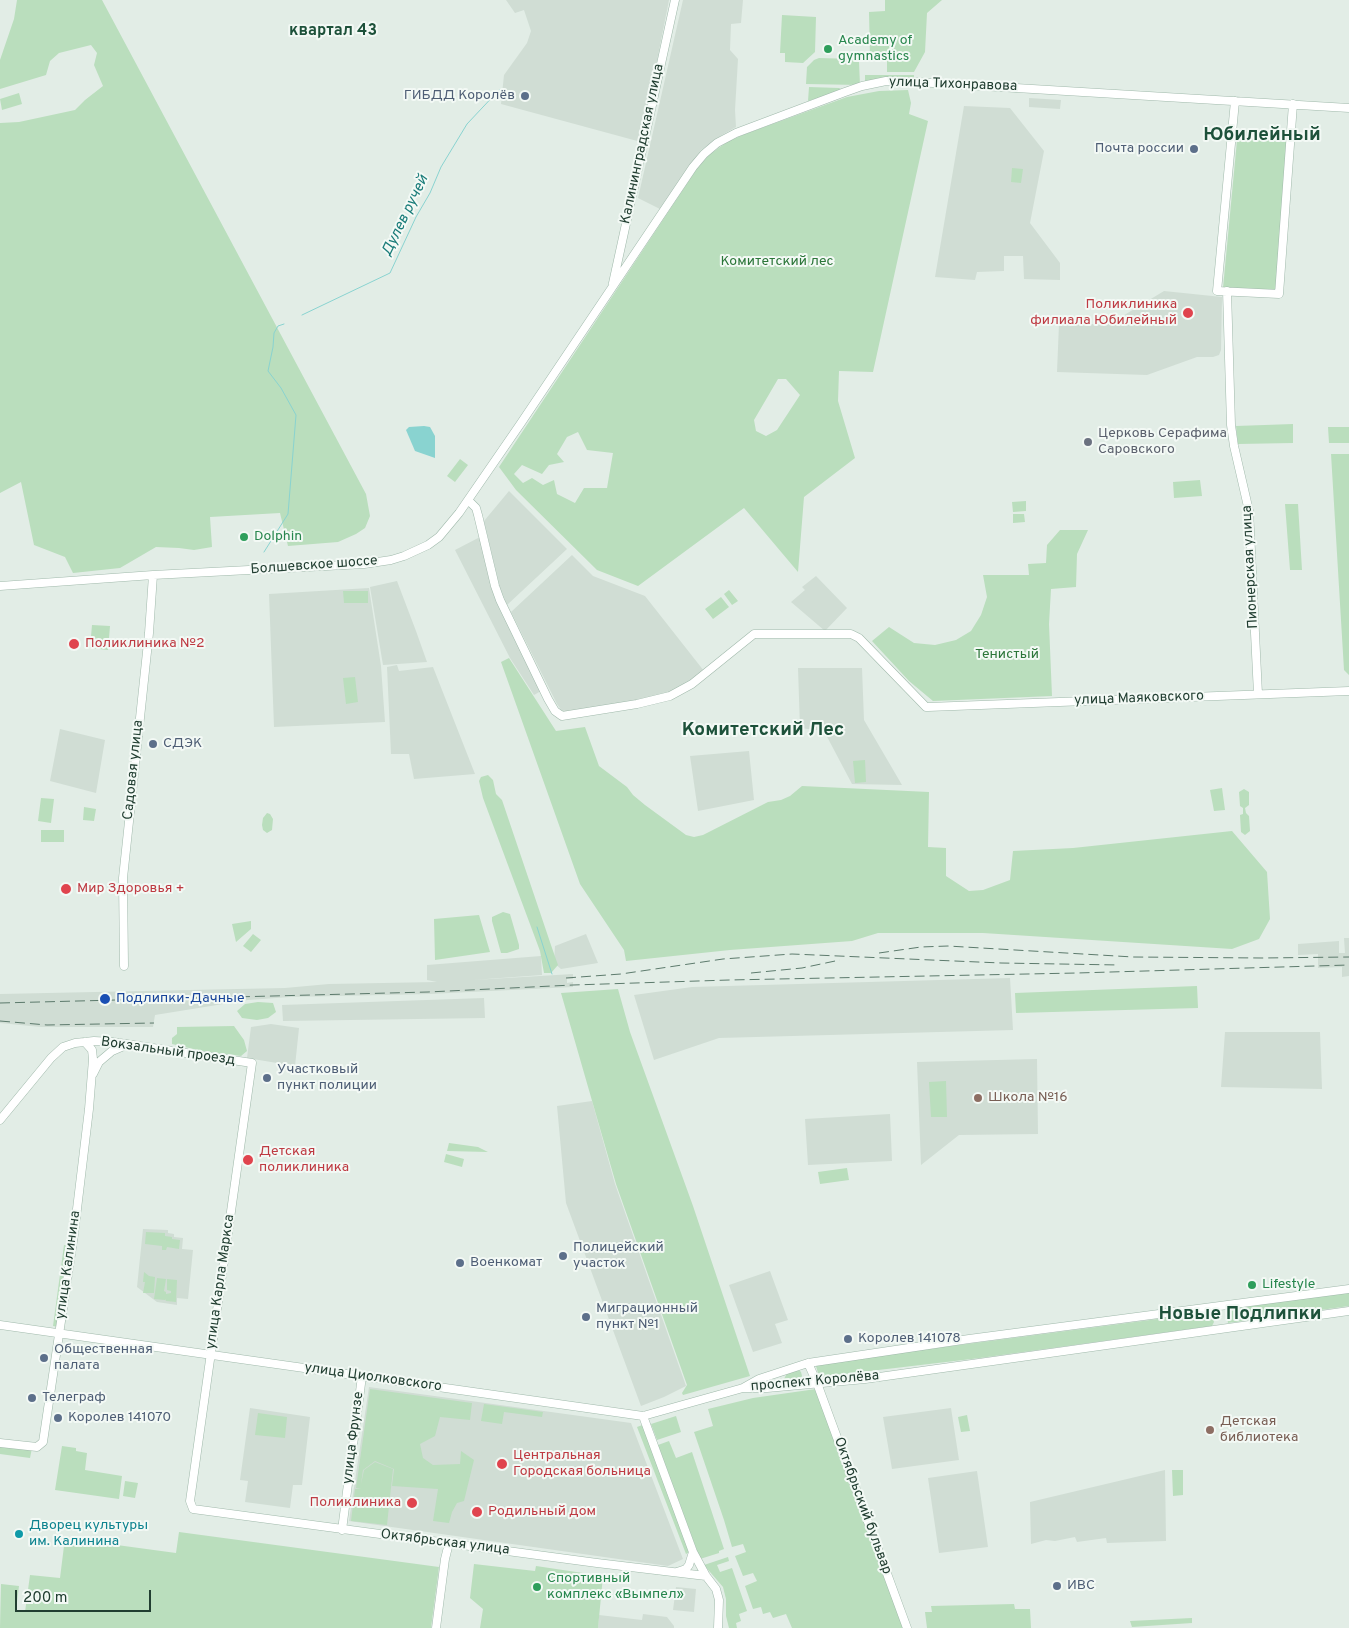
<!DOCTYPE html>
<meta charset="utf-8">
<style>
body{margin:0}
#map{position:relative;width:1349px;height:1628px;overflow:hidden;background:#e2ede6;font-family:Overpass,sans-serif}
canvas{display:block}
.scale{position:absolute;left:15px;top:1590px;width:136px;height:22px;box-sizing:border-box;border:2px solid #213e31;border-top:0;padding-left:6px;font-size:15px;line-height:18px;white-space:nowrap;color:#213e31;-webkit-text-stroke:4px #f3f9f5;paint-order:stroke}
</style>
<div id="map">
<canvas width="1349" height="1628"></canvas>
<div class="scale">200 m</div>
</div>
<script>
const g = document.querySelector('canvas').getContext('2d');
g.lineJoin = 'round';
function fillPath(path, color) {
  g.fillStyle = color;
  g.fill(path, 'evenodd');
}
function poly(rows) {
  const path = new Path2D();
  for (const r of rows) {
    path.moveTo(r[0], r[1]);
    for (let i = 2; i < r.length; i += 2) path.lineTo(r[i], r[i + 1]);
  }
  return path;
}
function stroke(path, color, width, dash) {
  g.strokeStyle = color;
  g.lineWidth = width;
  g.lineCap = dash ? 'butt' : 'round';
  g.setLineDash(dash || []);
  g.stroke(path);
}
function label(font, color, halo, rows, align = 'center') {
  g.font = font + ' Overpass,sans-serif';
  g.lineWidth = 4;
  g.setLineDash([]);
  g.textBaseline = 'middle';
  g.strokeStyle = halo;
  g.fillStyle = color;
  for (const [text, x, y, turn = 0] of rows) {
    g.save();
    g.translate(x, y);
    g.rotate((+turn || 0) * Math.PI / 180);
    g.textAlign = isNaN(turn) ? turn : align;
    if (halo) g.strokeText(text, 0, 0);
    g.fillText(text, 0, 0);
    g.restore();
  }
}
fillPath(poly([
 [506,0,669,0,641,142,501,104,504,75,527,43,531,31,524,10,515,13],
 [683,0,743,0,741,23,731,24,730,50,738,59,735,110,736,127,722,135,701,150,660,209,638,198],
 [1029,98,1061,100,1060,109,1029,107],
 [964,106,1010,108,1044,151,1030,223,1060,263,1060,280,1024,279,1023,256,1004,256,1004,271,977,272,975,280,935,277],
 [1164,291,1222,297,1221,350,1219,355,1213,357,1197,357,1147,375,1057,372,1059,324,1123,324,1121,317],
 [509,491,567,549,507,605,500,588,484,521],
 [480,537,497,601,541,691,534,695,510,658,455,550],
 [572,555,593,576,645,596,704,671,690,682,670,694,567,713,562,711,557,704,511,612],
 [816,576,847,608,825,631,791,602,805,590,802,587],
 [397,581,416,631,427,662,383,665,370,587],
 [369,588,381,666,385,722,274,727,269,594],
 [397,665,399,671,433,667,475,774,414,779,409,754,391,754,387,667],
 [798,668,862,668,864,720,902,785,852,784,824,731,800,728],
 [60,729,105,740,96,793,50,781],
 [749,751,754,800,698,811,690,756],
 [586,934,598,963,561,969,554,963,555,946],
 [1344,938,1349,938,1349,976,1342,977,1342,967,1318,968,1318,954,1298,955,1298,944,1339,941,1339,953,1345,953],
 [541,956,542,975,473,980,573,974,573,979,567,979,567,983,573,982,573,987,429,994,290,997,248,1000,155,1015,153,1027,41,1027,0,1023,0,994,285,988,329,984,437,982,427,980,427,965],
 [1010,978,1013,1030,719,1038,654,1060,634,995,692,987],
 [484,998,485,1018,283,1021,282,1005],
 [271,1024,299,1028,295,1066,247,1058,251,1027],
 [1225,1032,1320,1032,1322,1089,1221,1087],
 [1037,1059,1038,1134,959,1135,921,1165,917,1062],
 [592,1101,615,1184,686,1386,664,1397,641,1406,566,1203,557,1106],
 [890,1114,892,1161,808,1165,805,1119],
 [143,1229,168,1230,168,1233,174,1234,174,1237,183,1238,182,1249,193,1250,188,1299,177,1298,177,1305,157,1302,137,1287],
 [770,1271,788,1320,775,1324,782,1343,753,1352,729,1285],
 [369,1387,631,1423,683,1559,668,1566,349,1521],
 [250,1408,310,1417,302,1485,293,1485,290,1508,245,1502,248,1481,240,1480],
 [951,1408,959,1460,892,1469,883,1417],
 [1165,1470,1166,1541,1107,1543,1106,1538,1077,1542,1075,1537,1055,1541,1046,1540,1031,1544,1030,1502],
 [977,1471,988,1547,939,1553,928,1478],
 [676,1587,696,1589,694,1612,673,1610],
 [643,1614,667,1617,674,1626,674,1628,598,1628,599,1615,642,1620]
]), '#d0ddd4');
fillPath(poly([
 [17,0,102,0,366,494,370,516,365,528,356,534,338,542,288,546,280,513,210,517,212,547,194,550,179,548,156,547,120,568,73,573,65,557,34,545,21,482,0,493,0,123,19,122,75,110,85,100,103,86,94,65,97,53,91,45,59,53,50,61,46,75,0,89,0,60,14,19],
 [885,0,942,0,927,13,925,52,914,72,887,72,887,57,870,57,869,12,885,11],
 [782,15,816,17,815,52,803,63,785,62,785,53,780,53],
 [819,58,854,59,857,61,859,62,860,85,806,84,807,67,814,60],
 [865,75,914,75,914,79,865,83],
 [809,87,839,88,843,90,808,101],
 [908,90,911,103,909,114,928,121,873,372,839,371,838,401,855,458,804,497,798,572,744,508,638,586,597,570,516,490,499,467,696,170,709,155,727,142,745,134,847,97,879,91],
 [778,379,786,379,800,395,777,430,766,436,756,431,754,420],
 [578,432,587,450,613,453,607,488,584,488,575,503,557,494,554,480,543,485,532,478,523,483,514,474,522,465,542,474,549,465,564,462,557,454,567,437],
 [19,93,22,104,2,110,0,99],
 [1238,130,1287,134,1276,291,1223,288],
 [1012,168,1023,169,1021,183,1011,182],
 [1293,424,1293,443,1238,444,1236,426],
 [1328,427,1349,427,1349,443,1329,443],
 [1331,454,1349,454,1349,675,1344,670],
 [460,459,468,465,455,482,447,476],
 [1200,480,1202,496,1174,498,1173,482],
 [1026,501,1026,511,1013,512,1012,502],
 [1285,504,1298,504,1302,570,1290,570],
 [1013,514,1024,514,1025,522,1013,523],
 [1060,530,1088,530,1077,554,1076,587,1051,589,1049,624,1052,696,933,701,909,681,872,641,889,627,914,643,935,645,956,640,971,631,981,615,987,597,983,575,1029,575,1028,564,1046,563,1047,545],
 [729,590,738,601,732,605,724,594],
 [343,591,368,591,368,603,344,603],
 [721,597,729,607,713,619,705,609],
 [92,625,110,626,108,650,90,648],
 [509,658,556,731,585,727,599,766,627,787,633,795,645,805,686,835,694,837,703,835,768,802,781,800,790,796,802,786,929,792,928,847,946,848,946,876,969,891,983,890,1010,880,1013,851,1073,848,1232,831,1267,872,1270,919,1259,939,1232,949,983,933,878,933,852,941,730,950,626,961,624,950,580,884,501,662],
 [355,677,358,702,346,704,343,678],
 [865,760,866,782,855,783,853,761],
 [488,775,493,780,496,794,502,800,552,948,558,965,551,973,544,973,540,951,483,798,479,781,481,777],
 [1222,788,1225,810,1214,811,1210,790],
 [1244,789,1249,792,1249,805,1245,808,1246,813,1249,816,1250,831,1245,835,1241,832,1240,815,1243,814,1243,808,1240,806,1239,792],
 [41,798,54,799,51,823,38,821],
 [84,807,96,809,94,821,83,820],
 [267,813,270,814,273,819,272,830,267,833,263,830,262,825,263,818],
 [41,830,64,830,64,842,41,842],
 [503,912,510,914,519,945,519,949,507,953,501,953,492,921,492,917],
 [479,915,490,952,435,960,434,919],
 [251,921,251,929,236,942,232,924],
 [253,934,261,940,251,952,243,946],
 [1197,986,1198,1008,1016,1013,1015,993],
 [618,989,630,1032,693,1206,750,1376,683,1395,682,1393,687,1385,616,1184,561,993],
 [258,1002,273,1003,276,1012,268,1018,257,1020,242,1018,237,1011,245,1004],
 [234,1026,244,1040,247,1051,241,1056,202,1051,172,1044,172,1038,177,1034,177,1027],
 [946,1081,947,1117,931,1117,929,1082],
 [449,1143,478,1147,488,1152,447,1151],
 [446,1154,464,1159,462,1167,444,1162],
 [847,1168,849,1180,820,1184,818,1172],
 [146,1232,165,1233,165,1236,172,1237,172,1239,180,1240,179,1249,167,1247,166,1250,162,1250,162,1246,145,1244],
 [64,1245,70,1246,59,1327,53,1326],
 [144,1272,149,1276,155,1277,154,1293,143,1293,145,1282,143,1282],
 [157,1278,166,1279,164,1291,166,1292,166,1294,171,1293,171,1291,167,1290,167,1279,177,1280,176,1302,166,1301,165,1299,165,1300,154,1299],
 [1349,1291,1349,1306,1228,1323,1226,1308],
 [1211,1312,1214,1322,1212,1326,980,1358,819,1377,816,1366,837,1361],
 [799,1370,801,1372,802,1376,799,1381,788,1382,784,1379,787,1373],
 [370,1389,472,1403,470,1420,440,1417,435,1436,420,1444,423,1458,433,1465,460,1464,461,1451,474,1460,464,1501,457,1503,452,1512,449,1523,433,1521,438,1489,392,1486,394,1469,375,1461,363,1470,361,1484,364,1470,375,1462,393,1469,387,1525,351,1521,355,1489,361,1489,356,1488],
 [816,1389,853,1493,904,1628,792,1628,786,1614,773,1618,770,1612,763,1614,761,1607,753,1609,745,1586,757,1581,753,1573,743,1576,735,1556,746,1552,743,1544,732,1547,724,1520,694,1432,713,1426,708,1409,753,1398],
 [484,1404,543,1412,542,1417,504,1412,502,1424,481,1421],
 [258,1413,287,1417,285,1438,255,1435],
 [967,1415,970,1431,961,1432,958,1417],
 [676,1416,681,1432,657,1440,651,1424],
 [645,1424,691,1551,686,1554,637,1427],
 [669,1441,676,1458,692,1452,724,1549,719,1551,719,1553,700,1559,658,1445],
 [0,1445,32,1448,30,1458,0,1454],
 [62,1446,76,1448,76,1451,87,1453,85,1470,122,1476,119,1499,55,1490],
 [1172,1470,1183,1470,1183,1495,1173,1496],
 [125,1481,138,1483,135,1498,123,1496],
 [179,1532,439,1567,431,1628,0,1628,1,1584,19,1586,16,1610,25,1612,30,1575,60,1578,65,1538,176,1553],
 [728,1557,729,1561,717,1565,720,1572,732,1568,747,1611,739,1614,741,1621,736,1623,737,1628,729,1628,726,1616,726,1599,723,1587,704,1565],
 [474,1564,535,1571,536,1566,603,1576,598,1628,480,1628,483,1609,470,1598],
 [1014,1604,1015,1609,1030,1609,1031,1628,927,1628,925,1612,932,1612,931,1606],
 [1192,1618,1192,1623,1132,1627,1130,1621]
]), '#badebd');
fillPath(poly([
 [424,426,430,427,435,436,435,458,415,451,406,430,409,427]
]), '#89d3d0');
stroke(poly([
 [302,315,390,273,416,217,430,193,441,167,467,124,499,90],
 [264,552,288,514,296,415,281,388,268,371,273,347,274,333,278,326,284,324],
 [537,927,552,974]
]), '#89d3d0', 1);
const secondary = poly([
 [1235,101,1217,291,1279,294,1293,104],
 [613,283,675,0],
 [1227,291,1231,425,1234,446,1249,511,1258,694],
 [468,500,476,508,478,515,495,586,500,600,548,699,555,711,562,716,637,704,670,696,692,684,754,634,851,634,859,638,926,707,928,707,1349,691],
 [0,586,153,575,364,564,391,560,404,556,428,545,439,537,459,513,521,423,693,167,704,154,717,143,736,133,845,92,862,86,886,81,916,82,1349,108],
 [124,966,123,878,149,633,153,575],
 [93,1074,99,1062,112,1051,126,1045],
 [0,1120,51,1058,63,1047,75,1043,94,1041,113,1042,252,1063,190,1501,193,1509,597,1563,706,1576],
 [0,1325,643,1416,743,1388,759,1379,808,1363,969,1339,1349,1289],
 [808,1363,817,1383,907,1628],
 [745,1388,767,1388,865,1379,1349,1311],
 [643,1416,693,1552,706,1576,716,1589,719,1600,718,1628],
 [0,1443,37,1447,43,1442,74,1234,89,1109,93,1059,92,1050,85,1042],
 [342,1530,362,1376],
 [677,1572,686,1569,689,1565,693,1552],
 [436,1628,445,1559,449,1543]
]);
stroke(secondary, '#a0b9ab', 9);
stroke(secondary, '#fff', 8);
stroke(poly([
 [879,953,921,947,948,946,1133,957,1262,958,1349,957],
 [751,973,802,968,840,960],
 [566,978,621,974,723,959,792,954,1001,963,1119,965],
 [0,1003,428,992,573,985,729,980,1077,973,1349,965],
 [0,1021,47,1025,154,1023]
]), '#5c7a6c', 1, [10, 5]);
for (const [x, y, r, color] of [
 [828,49,5,"#2e9e5b"],
 [525,96,5,"#5c6f8a"],
 [1194,149,5,"#5c6f8a"],
 [1188,313,6,"#e0444e"],
 [1088,442,5,"#6b7280"],
 [244,537,5,"#2e9e5b"],
 [74,644,6,"#e0444e"],
 [153,744,5,"#5c6f8a"],
 [66,889,6,"#e0444e"],
 [105,999,6,"#1a4fb4"],
 [267,1078,5,"#5c6f8a"],
 [978,1098,5,"#8d6e63"],
 [248,1160,6,"#e0444e"],
 [563,1256,5,"#5c6f8a"],
 [460,1263,5,"#5c6f8a"],
 [1252,1285,5,"#2e9e5b"],
 [586,1317,5,"#5c6f8a"],
 [848,1339,5,"#5c6f8a"],
 [44,1358,5,"#5c6f8a"],
 [32,1398,5,"#5c6f8a"],
 [58,1418,5,"#5c6f8a"],
 [1210,1430,5,"#8d6e63"],
 [502,1464,6,"#e0444e"],
 [412,1503,6,"#e0444e"],
 [477,1512,6,"#e0444e"],
 [19,1534,5,"#0f9aa8"],
 [1057,1586,5,"#5c6f8a"],
 [537,1587,5,"#2e9e5b"]
]) {
  const dot = new Path2D();
  dot.arc(x, y, r, 0, 2 * Math.PI);
  g.fillStyle = color;
  g.fill(dot);
  stroke(dot, '#f3f9f5', 2);
}
label('14px', '#27864d', '#f3f9f5', [
 ["Academy of",838,41],
 ["gymnastics",838,57],
 ["Dolphin",254,537],
 ["Lifestyle",1262,1285],
 ["Спортивный",547,1579],
 ["комплекс «Вымпел»",547,1595]
], 'left');
label('14px', '#213e31', '#f3f9f5', [
 ["улица Тихонравова",953,85,2],
 ["Калининградская улица",643,144,-78],
 ["Болшевское шоссе",314,566,-4],
 ["Пионерская улица",1251,567,-93],
 ["улица Маяковского",1139,699,-2],
 ["Садовая улица",134,770,-84],
 ["Вокзальный проезд",168,1052,8],
 ["улица Калинина",69,1265,-82],
 ["улица Карла Маркса",221,1282,-82],
 ["улица Циолковского",373,1378,8],
 ["проспект Королёва",815,1382,-5],
 ["улица Фрунзе",354,1438,-83],
 ["Октябрьский бульвар",862,1506,70],
 ["Октябрьская улица",445,1543,7]
]);
label('14px', '#4e5e75', '#f3f9f5', [
 ["ГИБДД Королёв",515,96,"right"],
 ["Почта россии",1184,149,"right"],
 ["СДЭК",163,744],
 ["Участковый",277,1070],
 ["пункт полиции",277,1086],
 ["Полицейский",573,1248],
 ["участок",573,1264],
 ["Военкомат",470,1263],
 ["Миграционный",596,1309],
 ["пункт №1",596,1325],
 ["Королев 141078",858,1339],
 ["Общественная",54,1350],
 ["палата",54,1366],
 ["Телеграф",42,1398],
 ["Королев 141070",68,1418],
 ["ИВС",1067,1586]
], 'left');
label('14px', '#2b7639', '#f3f9f5', [
 ["Комитетский лес",777,262],
 ["Тенистый",1007,655]
]);
label('14px', '#be3a42', '#f3f9f5', [
 ["Поликлиника",1177,305,"right"],
 ["филиала Юбилейный",1177,321,"right"],
 ["Поликлиника №2",85,644],
 ["Мир Здоровья +",77,889],
 ["Детская",259,1152],
 ["поликлиника",259,1168],
 ["Центральная",513,1456],
 ["Городская больница",513,1472],
 ["Поликлиника",401,1503,"right"],
 ["Родильный дом",488,1512]
], 'left');
label('14px', '#5b616d', '#f3f9f5', [
 ["Церковь Серафима",1098,434],
 ["Саровского",1098,450]
], 'left');
label('14px', '#164399', '#f3f9f5', [
 ["Подлипки-Дачные",116,999]
], 'left');
label('14px', '#785e54', '#f3f9f5', [
 ["Школа №16",988,1098],
 ["Детская",1220,1422],
 ["библиотека",1220,1438]
], 'left');
label('14px', '#0d838f', '#f3f9f5', [
 ["Дворец культуры",29,1526],
 ["им. Калинина",29,1542]
], 'left');
label('italic 15px', '#1a7c79', '#f3f9f5', [
 ["Дулев ручей",406,216,-64]
]);
label('bold 16px', '#1d513a', '#f3f9f5', [
 ["квартал 43",333,32]
]);
label('bold 19px', '#1d513a', '#f3f9f5', [
 ["Юбилейный",1262,136],
 ["Комитетский Лес",763,731],
 ["Новые Подлипки",1240,1315]
]);
</script>
